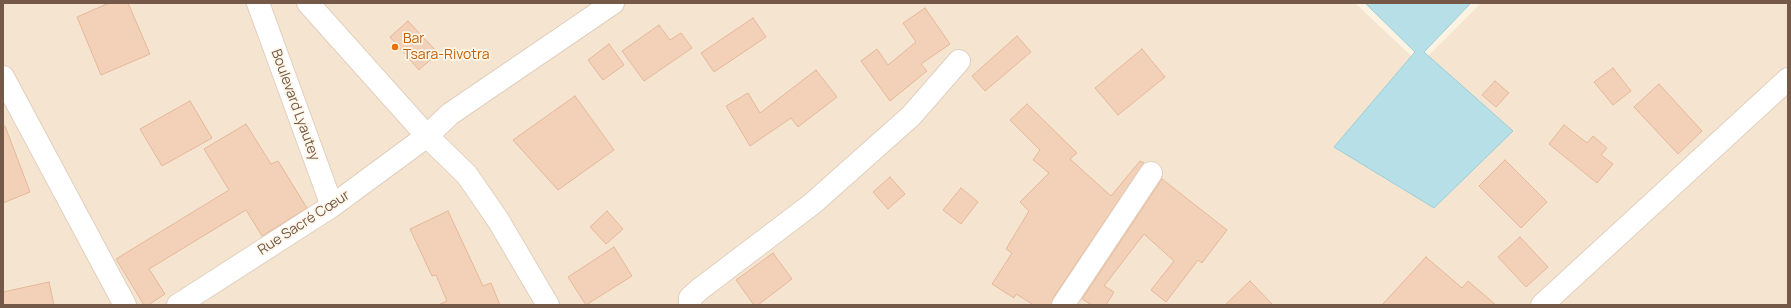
<!DOCTYPE html>
<meta charset="utf-8">
<style>
body{margin:0}
#map{position:relative;width:1791px;height:308px;overflow:hidden;background:#fdf3e2;font-family:Manrope,sans-serif}
canvas{display:block}
.frame{position:absolute;inset:0;border:4px solid #755948;pointer-events:none}
</style>
<div id="map">
<canvas width="1791" height="308"></canvas>
<div class="frame"></div>
</div>
<script>
const g = document.querySelector('canvas').getContext('2d');
g.lineJoin = 'round';
function fillPath(path, color) {
  g.fillStyle = color;
  g.fill(path, 'evenodd');
}
function poly(rows) {
  const path = new Path2D();
  for (const r of rows) {
    path.moveTo(r[0], r[1]);
    for (let i = 2; i < r.length; i += 2) path.lineTo(r[i], r[i + 1]);
  }
  return path;
}
function stroke(path, color, width, dash) {
  g.strokeStyle = color;
  g.lineWidth = width;
  g.lineCap = dash ? 'butt' : 'round';
  g.setLineDash(dash || []);
  g.stroke(path);
}
function label(font, color, halo, rows, align = 'center') {
  g.font = font + ' Manrope,sans-serif';
  g.lineWidth = 3.5;
  g.setLineDash([]);
  g.textBaseline = 'middle';
  g.strokeStyle = halo;
  g.fillStyle = color;
  for (const [text, x, y, turn = 0] of rows) {
    g.save();
    g.translate(x, y);
    g.rotate((+turn || 0) * Math.PI / 180);
    g.textAlign = isNaN(turn) ? turn : align;
    if (halo) g.strokeText(text, 0, 0);
    g.fillText(text, 0, 0);
    g.restore();
  }
}
fillPath(poly([
 [3,3,1355,3,1420,64,1481,3,1788,3,1788,305,3,305]
]), '#f5e5d0');
const water = poly([
 [1365,3,1471,3,1424,52,1513,131,1434,208,1334,147,1415,52,1365,3]
]);
fillPath(water, '#b6dfe7');
stroke(water, '#9cced9', 1);
const building = poly([
 [109,3,128,3,150,54,101,75,77,17,109,3],
 [925,8,950,44,921,64,927,71,890,101,861,61,877,49,888,65,916,42,903,23,925,8],
 [753,18,766,37,714,72,701,53,753,18],
 [408,21,438,53,419,70,390,37,408,21],
 [659,25,670,40,681,33,692,48,644,81,622,51,659,25],
 [1017,36,1031,52,985,91,972,76,1017,36],
 [609,44,624,65,603,80,588,60,609,44],
 [1142,49,1165,77,1118,115,1095,88,1142,49],
 [1613,68,1631,91,1613,105,1594,82,1613,68],
 [816,70,837,97,798,127,791,118,750,146,726,106,748,93,760,113,816,70],
 [1495,81,1509,93,1496,107,1482,95,1495,81],
 [1659,84,1702,131,1678,154,1634,107,1659,84],
 [575,96,614,150,558,190,513,140,575,96],
 [190,101,212,138,162,166,140,129,190,101],
 [1027,104,1077,153,1070,159,1111,196,1140,161,1144,163,1053,298,1051,305,1034,305,1016,294,1014,298,992,284,1012,253,1006,249,1029,211,1020,202,1049,173,1033,160,1040,150,1010,120,1027,104],
 [246,124,271,164,278,161,307,208,262,236,246,210,149,269,165,294,148,305,144,305,116,259,229,190,204,149,246,124],
 [1564,125,1587,143,1593,136,1607,148,1601,155,1613,164,1597,183,1549,144,1564,125],
 [3,126,5,126,30,192,3,203,3,126],
 [1505,160,1547,202,1521,228,1479,186,1505,160],
 [890,177,905,194,888,209,873,192,890,177],
 [1162,179,1227,230,1202,263,1198,260,1166,302,1151,290,1174,261,1144,234,1104,286,1114,292,1106,305,1092,305,1082,299,1162,179],
 [961,188,978,202,961,224,943,210,961,188],
 [448,211,483,286,491,283,500,305,438,305,447,301,436,275,432,276,410,229,448,211],
 [607,211,623,229,606,244,590,227,607,211],
 [1520,237,1548,267,1526,287,1498,257,1520,237],
 [614,247,632,276,586,305,568,277,614,247],
 [773,253,792,279,758,305,754,305,736,280,773,253],
 [1426,257,1462,288,1468,281,1496,305,1382,305,1426,257],
 [1250,281,1273,305,1225,305,1250,281],
 [49,282,54,305,3,305,3,292,49,282]
]);
fillPath(building, '#f3d1b9');
stroke(building, '#e6b899', 1);
const minor = poly([
 [258,3,332,206],
 [308,3,427,136,467,175,498,220,548,305],
 [3,77,125,305],
 [178,305,332,206,427,136,450,114,613,3],
 [690,305,690,298,700,289,812,204,911,116,959,61],
 [1063,305,1151,173],
 [1542,305,1788,79]
]);
stroke(minor, '#e1cfbe', 24);
stroke(minor, '#fff', 22);
for (const [x, y, r, color] of [
 [395,47,4,"#e8710a"]
]) {
  const dot = new Path2D();
  dot.arc(x, y, r, 0, 2 * Math.PI);
  g.fillStyle = color;
  g.fill(dot);
  stroke(dot, '#fff7e9', 1.5);
}
label('14px', '#c56008', '#fff7e9', [
 ["Bar",403,39],
 ["Tsara-Rivotra",403,55]
], 'left');
label('14px', '#755948', '#fff7e9', [
 ["Boulevard Lyautey",295,105,70],
 ["Rue Sacré Cœur",304,223,-33]
]);
</script>
